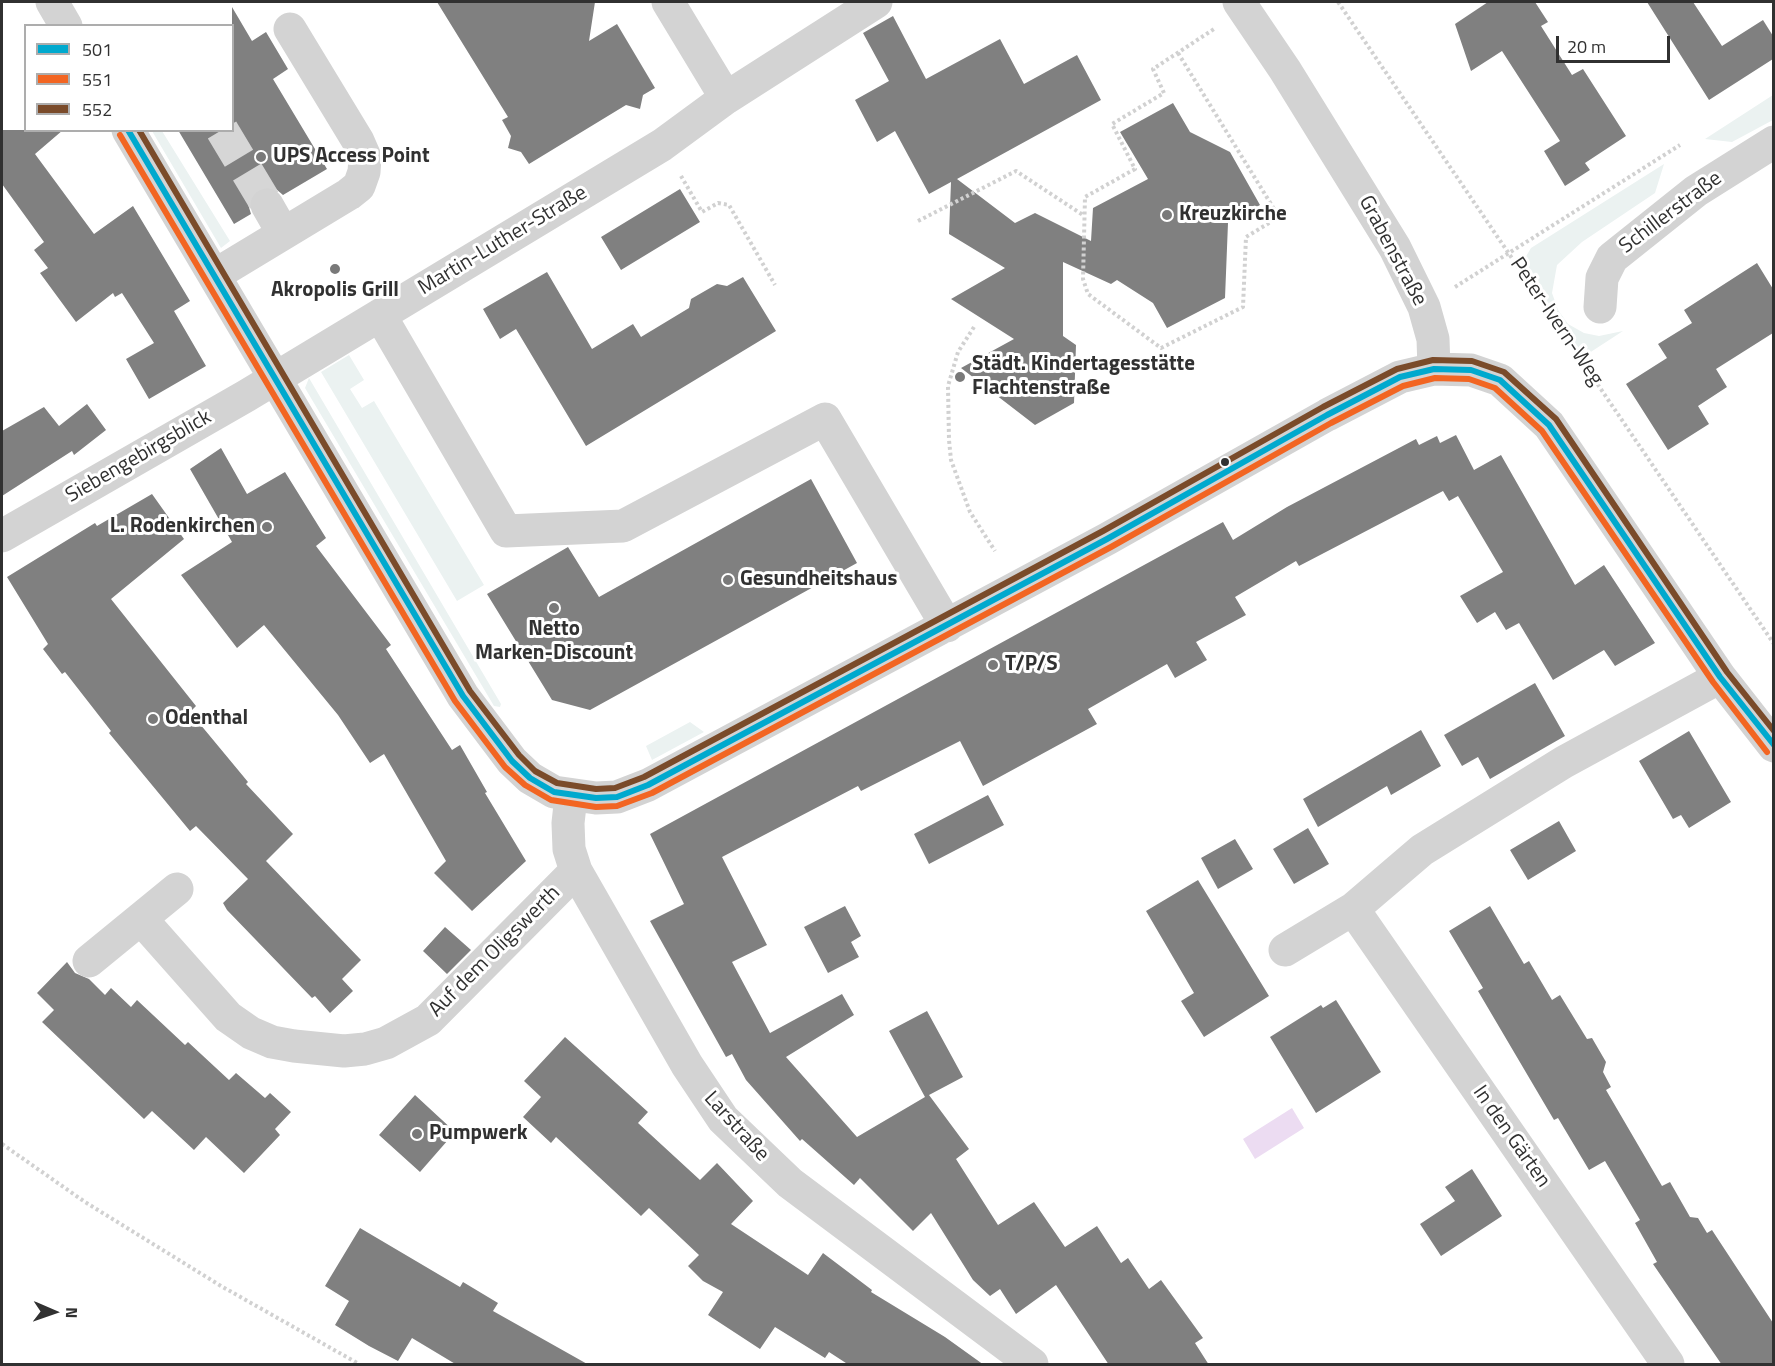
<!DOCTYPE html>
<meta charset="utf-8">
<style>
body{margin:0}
#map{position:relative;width:1775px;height:1366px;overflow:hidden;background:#fff;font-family:"Titillium Web",sans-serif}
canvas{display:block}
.frame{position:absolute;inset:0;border:3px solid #313131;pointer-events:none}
.legend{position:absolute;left:24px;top:24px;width:210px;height:108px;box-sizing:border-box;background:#fff;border:2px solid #adadad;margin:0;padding:8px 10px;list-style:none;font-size:18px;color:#313131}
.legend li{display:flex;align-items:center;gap:12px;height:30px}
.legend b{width:30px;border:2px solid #adadad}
.north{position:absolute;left:24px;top:1282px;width:60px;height:60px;-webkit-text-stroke:4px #fff;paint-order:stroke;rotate:92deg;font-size:16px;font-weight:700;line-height:24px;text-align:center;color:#313131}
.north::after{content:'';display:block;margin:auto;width:21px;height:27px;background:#313131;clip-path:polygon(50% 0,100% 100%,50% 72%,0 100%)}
.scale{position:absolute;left:1556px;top:36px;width:114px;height:27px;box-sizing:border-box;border:3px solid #313131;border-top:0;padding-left:8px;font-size:18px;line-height:21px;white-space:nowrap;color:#313131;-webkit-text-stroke:4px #fff;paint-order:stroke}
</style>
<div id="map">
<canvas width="1775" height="1366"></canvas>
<div class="frame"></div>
<ul class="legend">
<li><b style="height:8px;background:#00a9ce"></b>501</li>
<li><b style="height:8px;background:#f26522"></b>551</li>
<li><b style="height:8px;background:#7a4b2a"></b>552</li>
</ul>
<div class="north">N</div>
<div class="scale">20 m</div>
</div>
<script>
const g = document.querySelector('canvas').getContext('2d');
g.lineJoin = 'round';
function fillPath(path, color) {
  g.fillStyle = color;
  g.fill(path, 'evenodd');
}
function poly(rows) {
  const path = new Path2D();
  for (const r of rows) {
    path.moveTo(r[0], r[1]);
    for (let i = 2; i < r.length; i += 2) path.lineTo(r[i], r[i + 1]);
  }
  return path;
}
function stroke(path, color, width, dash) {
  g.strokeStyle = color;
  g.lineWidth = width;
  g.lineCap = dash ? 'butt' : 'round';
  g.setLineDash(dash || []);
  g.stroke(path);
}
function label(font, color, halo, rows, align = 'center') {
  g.font = font + ' "Titillium Web",sans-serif';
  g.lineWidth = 6;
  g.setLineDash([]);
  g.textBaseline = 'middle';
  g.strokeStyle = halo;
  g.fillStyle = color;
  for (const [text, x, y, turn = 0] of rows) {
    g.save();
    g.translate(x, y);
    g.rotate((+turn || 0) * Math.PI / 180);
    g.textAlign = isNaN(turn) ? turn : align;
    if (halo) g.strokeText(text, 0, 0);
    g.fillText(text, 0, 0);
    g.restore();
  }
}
fillPath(poly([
 [1773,95,1773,120,1732,142,1705,139],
 [152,131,162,131,230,241,221,248],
 [1664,164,1655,193,1582,242,1557,265,1552,293,1558,310,1568,324,1584,333,1599,336,1623,331,1583,357,1522,263,1531,248],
 [349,355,364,380,350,389,362,408,374,401,484,585,457,601,321,372],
 [309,378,501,704,500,707,494,706,305,388],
 [690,722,704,732,652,760,646,746]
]), '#ebf2f1');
fillPath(poly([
 [1292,1108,1304,1128,1255,1159,1243,1139]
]), '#ecdcf2');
fillPath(poly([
 [437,2,595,2,589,41,617,24,655,88,643,95,640,109,626,105,529,164,521,152,508,148,511,136,502,120,508,117],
 [1488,2,1535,2,1548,22,1541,26,1572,75,1583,69,1626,136,1585,163,1590,170,1565,186,1544,151,1560,141,1502,51,1471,71,1455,24],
 [1647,2,1693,2,1722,46,1763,20,1773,36,1773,59,1709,100],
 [232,7,252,41,266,32,288,69,273,79,327,169,283,195,276,189,268,186,257,189,251,195,248,204,251,214,234,224,178,130,232,130],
 [893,16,926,79,1000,39,1024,84,1077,55,1101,100,957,179,1015,223,1035,213,1091,241,1093,208,1148,179,1120,132,1173,103,1190,132,1230,152,1260,205,1228,223,1225,298,1167,328,1153,303,1117,280,1111,284,1063,262,1063,336,1076,345,1074,403,1035,425,961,368,1014,339,951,299,1005,268,949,234,951,182,929,194,895,131,877,142,855,100,889,81,863,33],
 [2,130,63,130,35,154,94,234,133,206,190,301,174,311,206,366,149,399,126,359,154,343,122,293,115,297,113,293,76,322,40,273,48,268,34,250,44,242,2,184],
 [680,189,700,222,621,270,601,237],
 [1757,263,1773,289,1773,333,1716,369,1727,387,1698,406,1709,424,1668,450,1626,384,1667,358,1658,344,1692,323,1684,310],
 [547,272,592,349,633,324,641,337,689,308,691,299,717,284,727,286,743,277,776,331,586,446,516,329,500,339,483,309],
 [87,404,106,430,74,455,72,451,2,496,2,431,44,407,59,426],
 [1456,435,1474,470,1501,455,1575,585,1604,565,1655,643,1615,666,1604,650,1553,680,1519,623,1506,630,1495,612,1477,623,1460,596,1503,572,1458,496,1449,501,1443,491,1299,566,1296,561,1235,597,1246,615,1196,642,1207,660,1175,678,1167,664,1088,709,1097,724,983,786,960,741,861,791,858,786,722,857,767,945,732,962,770,1033,842,994,854,1015,786,1057,857,1137,925,1097,889,1031,927,1011,963,1077,929,1095,969,1149,956,1159,998,1225,1034,1202,1065,1247,1097,1226,1121,1263,1128,1258,1149,1289,1161,1280,1203,1338,1195,1343,1209,1365,1109,1365,1056,1285,1016,1314,1000,1289,990,1296,973,1280,931,1213,913,1231,860,1178,854,1185,802,1139,800,1141,746,1080,732,1054,726,1057,650,921,684,904,650,834,1223,522,1233,540,1287,507,1416,439,1419,445,1437,436,1440,443],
 [221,448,247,494,285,472,326,538,316,546,391,645,386,649,452,750,460,745,487,792,485,793,526,861,472,911,434,873,446,861,384,754,370,763,338,715,264,625,237,648,181,575,232,542,190,469],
 [811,479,857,563,590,710,552,700,487,594,568,547,599,597],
 [152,494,184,539,111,599,196,706,190,712,248,782,246,784,293,834,266,861,361,960,342,979,353,991,330,1013,315,996,312,998,227,910,223,903,248,879,196,826,190,831,109,733,111,731,65,672,62,674,43,649,48,644,7,577,95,523,97,526],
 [1535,683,1565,736,1490,779,1478,757,1462,766,1444,735],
 [1421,730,1441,766,1391,795,1387,786,1318,827,1303,799],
 [1689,731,1731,802,1689,828,1681,815,1673,819,1639,761],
 [988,795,1004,825,929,864,914,834],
 [1559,821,1576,851,1528,880,1510,850],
 [1308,828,1329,864,1294,884,1273,849],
 [1235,839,1253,869,1218,889,1201,858],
 [1198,880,1269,996,1204,1037,1181,1001,1194,993,1146,911],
 [845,906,861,936,851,942,859,957,828,973,804,927],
 [1490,906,1524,964,1529,961,1552,1000,1560,995,1587,1039,1592,1038,1606,1062,1603,1072,1611,1087,1606,1090,1662,1186,1670,1182,1690,1217,1698,1218,1707,1233,1712,1230,1773,1323,1773,1365,1722,1365,1653,1264,1657,1262,1635,1223,1640,1220,1605,1161,1589,1170,1558,1118,1554,1120,1478,991,1483,988,1449,931],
 [445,927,471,950,447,974,423,951],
 [67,962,75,973,89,979,105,995,111,988,131,1007,137,1000,185,1045,188,1042,229,1080,236,1073,265,1098,270,1093,291,1112,275,1129,280,1135,244,1173,206,1137,194,1150,152,1111,144,1119,42,1022,54,1010,37,993],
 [1336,1000,1381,1072,1316,1113,1270,1037,1321,1005,1323,1008],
 [565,1037,648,1112,638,1123,700,1180,717,1163,753,1201,731,1224,808,1275,823,1253,872,1290,871,1292,945,1337,984,1365,849,1365,829,1352,825,1358,775,1327,760,1349,708,1315,723,1292,703,1281,688,1266,699,1255,649,1208,641,1216,556,1137,551,1143,523,1117,541,1097,524,1081],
 [415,1095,455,1132,420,1172,379,1135],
 [1472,1169,1502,1216,1441,1256,1420,1224,1455,1201,1445,1187],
 [360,1228,460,1287,463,1282,498,1303,493,1311,589,1365,457,1365,412,1338,398,1361,369,1346,335,1325,349,1301,325,1286]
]), '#808080');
stroke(poly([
 [222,130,267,205]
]), '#d6d6d6', 33, [33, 16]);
stroke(poly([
 [1338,2,1774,644],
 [1178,53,1279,217,1246,237,1243,307,1161,348,1088,294,1083,279,1085,197,1135,169,1112,124,1164,93,1153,69,1214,29],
 [681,176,702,212,718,203,729,205,775,285],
 [918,221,1016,171,1083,215],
 [1455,287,1680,145],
 [974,327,958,352,948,386,949,440,951,460,970,512,995,551],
 [2,1144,85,1202,221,1286,359,1364]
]), '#d1d1d1', 4, [3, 3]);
stroke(poly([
 [52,2,66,26],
 [668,2,726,98],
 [1239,2,1285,70,1395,248,1424,307,1433,339,1434,369],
 [128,130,463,696,512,761,530,778,554,792,596,798,617,797,648,785,1107,539,1327,415,1400,377,1434,369,1471,370,1500,380,1549,425,1720,677,1774,746],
 [267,205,283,233],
 [215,275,349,194,359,186,364,172,365,157,358,141,290,29],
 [1600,307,1602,278,1612,258,1696,191,1774,142],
 [380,315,506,531,623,526,825,419,947,626],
 [2,536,246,396,662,145,726,98,876,2],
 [571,796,568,823,569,849,576,871,687,1065,723,1119,790,1183,1032,1364],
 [1353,909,1668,1364],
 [142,920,228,1017,251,1033,272,1042,294,1046,344,1051,365,1049,386,1043,428,1020,576,871],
 [1285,950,1353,909,1422,850,1564,762,1720,677],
 [89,961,177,889]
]), '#d3d3d3', 33);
stroke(poly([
 [128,130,463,696,512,761,530,778,554,792,596,798,617,797,648,785,1107,539,1327,415,1400,377,1434,369,1471,370,1500,380,1549,425,1720,677,1774,745]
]), '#00a9ce', 6);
stroke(poly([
 [120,135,455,701,505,767,525,785,551,800,596,807,617,806,652,793,1111,547,1331,423,1403,386,1435,378,1469,379,1495,388,1542,431,1713,682,1767,752]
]), '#f26522', 6);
stroke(poly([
 [139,130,470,691,519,755,535,771,557,783,596,789,615,788,644,777,1103,531,1323,407,1397,369,1433,360,1472,361,1504,372,1556,419,1727,672,1774,731]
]), '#7a4b2a', 6);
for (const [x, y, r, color] of [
 [261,157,6,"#797979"],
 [1167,215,6,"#797979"],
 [335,269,6,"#797979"],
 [960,377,6,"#797979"],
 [1225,462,5,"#313131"],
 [267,527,6,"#797979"],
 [728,580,6,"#797979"],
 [554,608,6,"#797979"],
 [993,665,6,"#797979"],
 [153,719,6,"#797979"],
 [417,1134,6,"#797979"]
]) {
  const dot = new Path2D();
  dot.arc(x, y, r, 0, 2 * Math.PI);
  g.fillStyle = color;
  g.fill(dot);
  stroke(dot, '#fff', 2);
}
label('bold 21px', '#313131', '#fff', [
 ["UPS Access Point",273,157],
 ["Kreuzkirche",1179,215],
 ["Akropolis Grill",335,291,"center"],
 ["Städt. Kindertagesstätte",972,365],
 ["Flachtenstraße",972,389],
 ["L. Rodenkirchen",255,527,"right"],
 ["Gesundheitshaus",740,580],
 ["Netto",554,630,"center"],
 ["Marken-Discount",554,654,"center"],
 ["T/P/S",1005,665],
 ["Odenthal",165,719],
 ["Pumpwerk",429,1134]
], 'left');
label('21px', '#313131', '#fff', [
 ["Schillerstraße",1671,213,-37],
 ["Martin-Luther-Straße",503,241,-31],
 ["Grabenstraße",1392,251,62],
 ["Peter-Ivern-Weg",1556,322,56],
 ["Siebengebirgsblick",139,457,-30],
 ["Auf dem Oligswerth",495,952,-45],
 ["Larstraße",736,1127,48],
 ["In den Gärten",1511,1137,55]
]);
</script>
